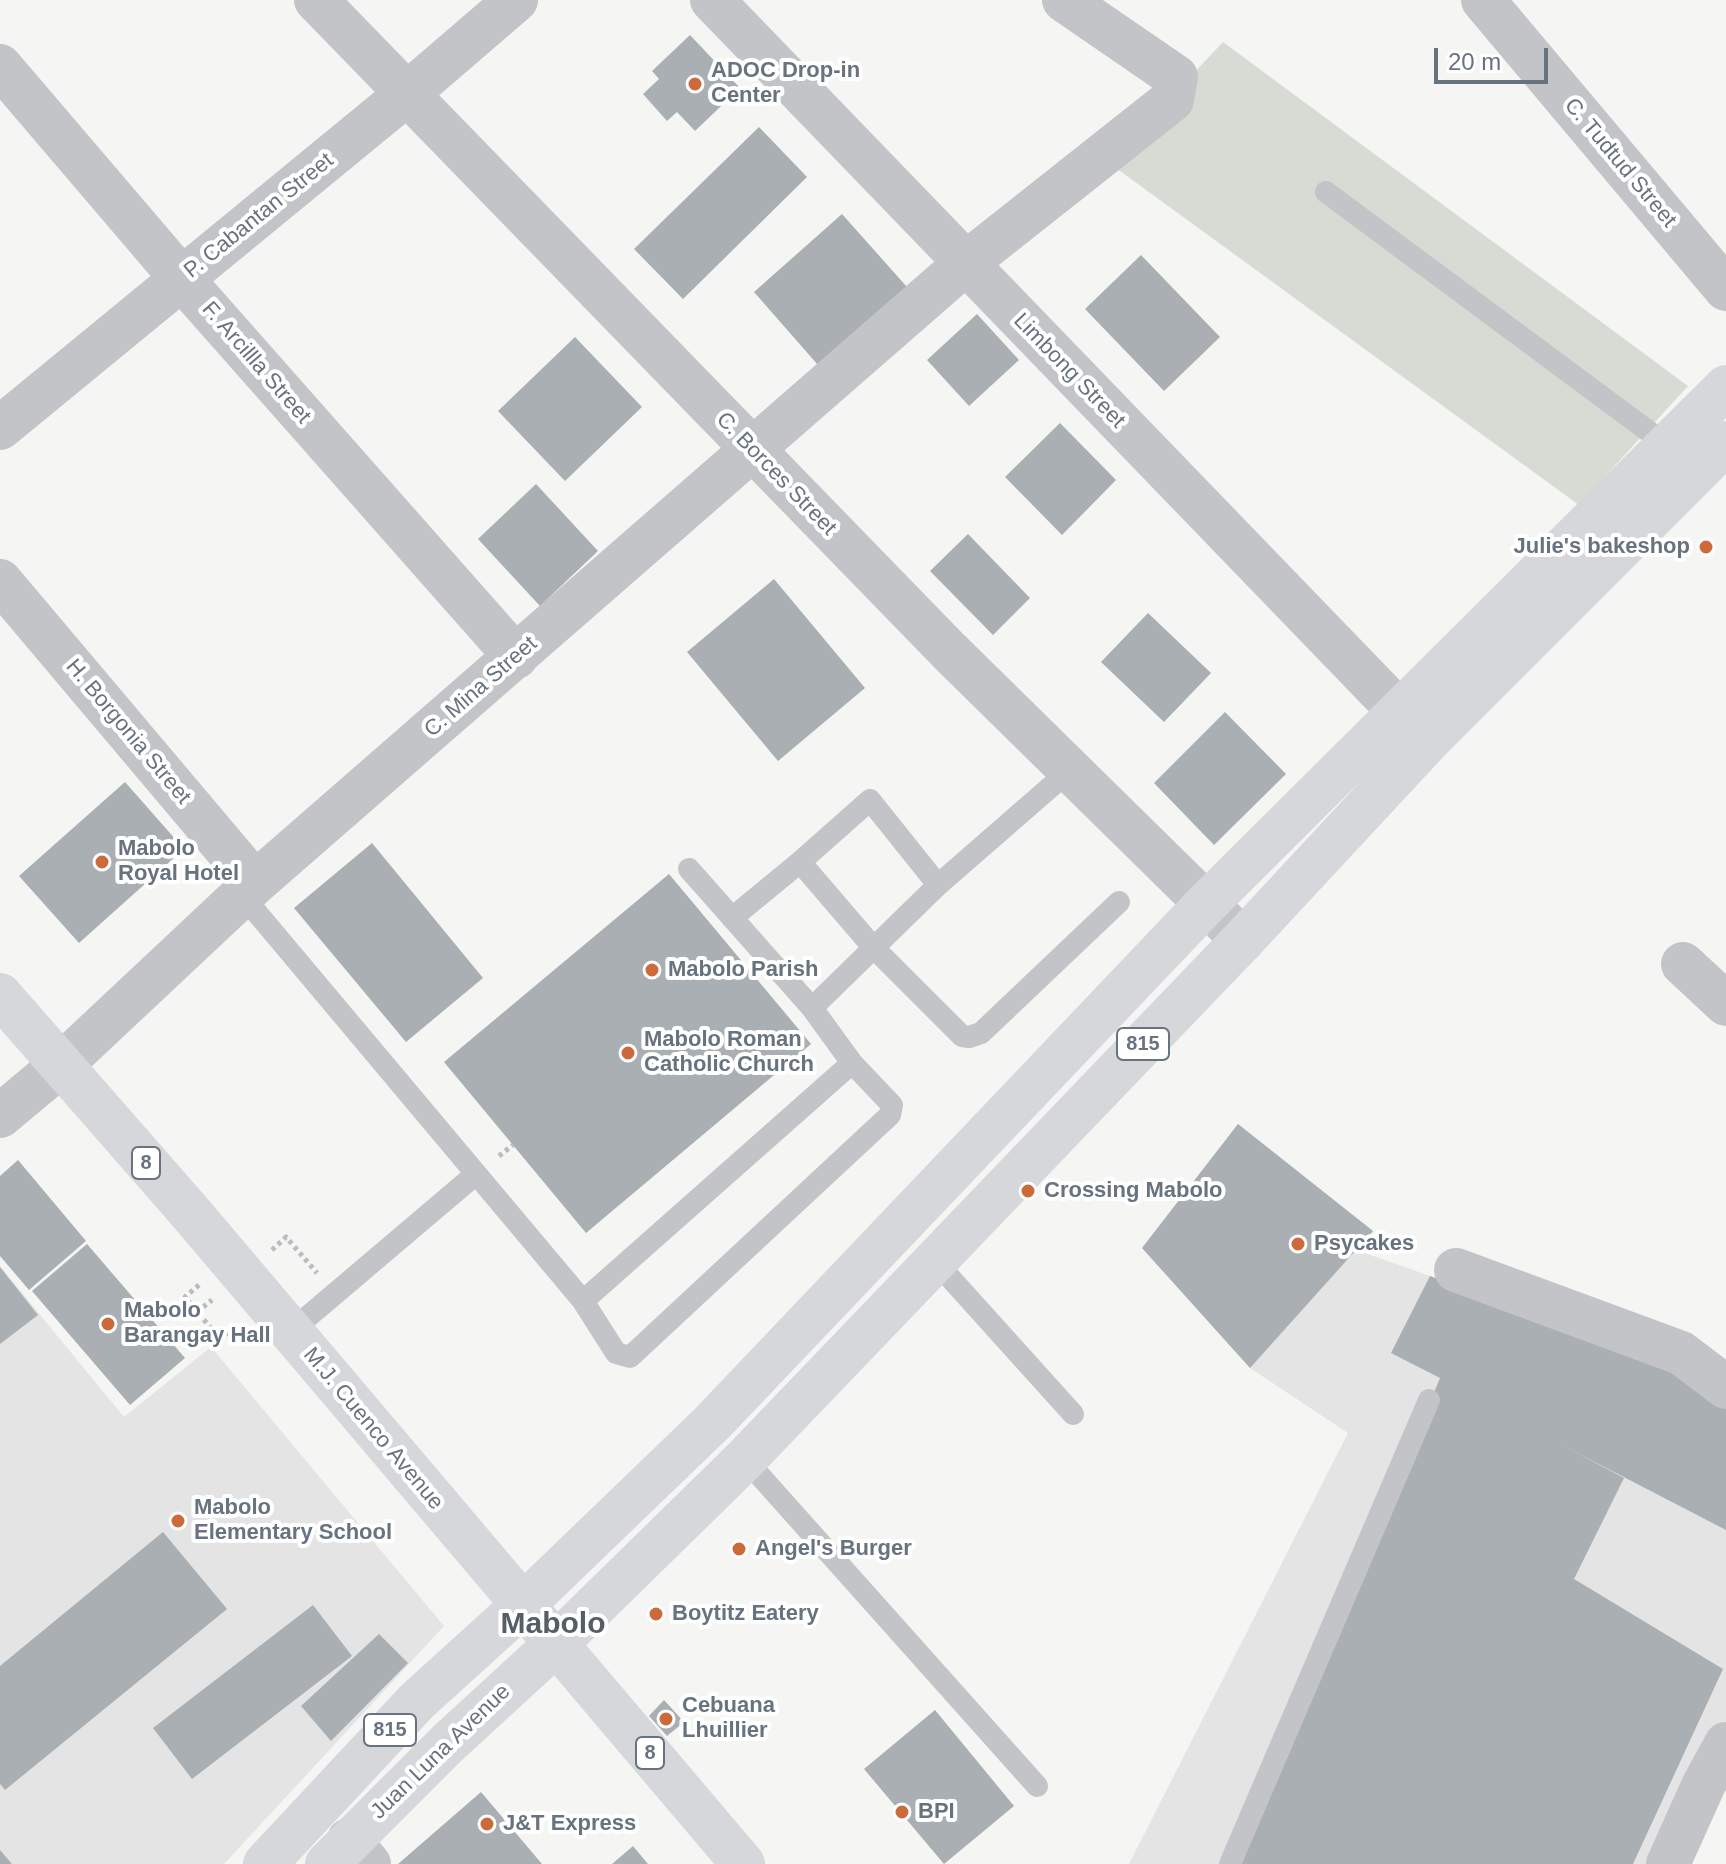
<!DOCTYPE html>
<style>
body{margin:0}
#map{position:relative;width:1726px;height:1864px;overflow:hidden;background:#f5f5f3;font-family:Arial,sans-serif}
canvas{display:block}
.scale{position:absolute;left:1434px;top:48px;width:114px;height:36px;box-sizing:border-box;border:4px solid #687380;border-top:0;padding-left:10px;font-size:24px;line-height:28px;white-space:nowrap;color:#687380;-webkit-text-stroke:6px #fff;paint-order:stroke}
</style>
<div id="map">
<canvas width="1726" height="1864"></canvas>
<div class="scale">20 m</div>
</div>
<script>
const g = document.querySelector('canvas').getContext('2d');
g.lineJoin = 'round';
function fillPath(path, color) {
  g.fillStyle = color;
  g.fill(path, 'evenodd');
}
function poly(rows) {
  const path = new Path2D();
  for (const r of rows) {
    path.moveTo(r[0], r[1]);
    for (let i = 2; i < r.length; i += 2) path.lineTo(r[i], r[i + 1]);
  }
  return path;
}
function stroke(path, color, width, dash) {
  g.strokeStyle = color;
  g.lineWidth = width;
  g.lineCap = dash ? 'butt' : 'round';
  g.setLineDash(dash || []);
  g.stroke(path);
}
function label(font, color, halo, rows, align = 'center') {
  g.font = font + ' Arial,sans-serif';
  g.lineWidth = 8;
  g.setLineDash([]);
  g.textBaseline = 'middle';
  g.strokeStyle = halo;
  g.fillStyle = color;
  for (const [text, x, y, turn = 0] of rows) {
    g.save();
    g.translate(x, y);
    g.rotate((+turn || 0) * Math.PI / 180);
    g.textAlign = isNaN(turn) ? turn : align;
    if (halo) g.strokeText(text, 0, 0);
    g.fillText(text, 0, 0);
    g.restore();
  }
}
fillPath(poly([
 [1238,1124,1373,1231,1362,1252,1674,1362,1726,1404,1726,1721,1653,1864,1129,1864,1348,1433,1250,1368,1142,1248],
 [0,1266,124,1417,211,1347,444,1626,224,1864,0,1864]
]), '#e3e4e3');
fillPath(poly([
 [1223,42,1688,386,1579,505,1109,163]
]), '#d6dcd4');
fillPath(poly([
 [690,35,740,88,695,131,677,112,667,121,643,94,659,79,652,71],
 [759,127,807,177,683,299,634,249],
 [842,214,907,287,818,365,754,292],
 [1141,255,1220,337,1164,391,1085,309],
 [977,314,1019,360,969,406,927,360],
 [575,337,642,407,565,481,498,411],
 [1060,423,1116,480,1062,535,1005,477],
 [536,484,598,551,540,606,478,539],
 [968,534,1030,598,993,635,930,571],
 [774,579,865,688,778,761,687,652],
 [1148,613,1211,673,1164,722,1101,662],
 [1225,712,1286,774,1214,845,1154,783],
 [125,782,184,849,79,943,19,876],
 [372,843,483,978,406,1042,294,908],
 [669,874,811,1044,586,1233,444,1062],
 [1238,1124,1373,1231,1250,1368,1142,1248],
 [18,1160,86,1241,29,1290,0,1256,0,1176],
 [87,1244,185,1358,130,1405,32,1291],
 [0,1267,38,1315,0,1344],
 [1430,1276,1674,1362,1726,1404,1726,1530,1562,1445,1624,1478,1574,1579,1723,1669,1633,1864,1240,1864,1440,1378,1391,1353],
 [163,1532,227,1609,5,1790,0,1784,0,1666],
 [313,1605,352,1656,192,1779,153,1728],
 [379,1634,408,1663,331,1741,301,1706],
 [664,1700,684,1722,667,1736,649,1716],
 [935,1710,1014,1806,944,1864,864,1769],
 [481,1792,542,1864,398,1864],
 [633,1846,648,1864,612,1864],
 [0,1850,12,1864,0,1864]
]), '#aaafb4');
stroke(poly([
 [499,1156,513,1145],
 [272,1250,286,1237,317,1273],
 [199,1285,185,1297,220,1339,233,1328],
 [197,1312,212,1300]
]), '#b9bbbe', 5, [4, 4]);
stroke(poly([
 [1326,192,1667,445],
 [938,885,870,800,800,862,873,947,962,1036,969,1037,981,1033,1119,902],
 [242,895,583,1301,616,1353,630,1357,890,1115,892,1105,852,1063,812,1008,689,869],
 [732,918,800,862],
 [812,1008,938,885,1070,770],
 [935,1261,1073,1414],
 [583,1301,852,1063],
 [291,1331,476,1174],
 [745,1459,1037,1786],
 [1230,1864,1429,1400]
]), '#c2c4c7', 22);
stroke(poly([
 [316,0,949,651,1243,940],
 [712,0,1425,738],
 [1483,0,1726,289],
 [0,66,182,279,516,657],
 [0,428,408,93,516,0],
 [0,581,255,883],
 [1683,964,1726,1004],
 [0,1116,61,1065,255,883,966,263,1172,100,1176,77,1064,0],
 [1456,1270,1681,1353,1726,1387],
 [349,1840,369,1864],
 [1668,1864,1704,1784,1726,1744]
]), '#c2c4c7', 44);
stroke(poly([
 [0,995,189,1211,743,1864],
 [265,1864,417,1701,524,1604,712,1423,1206,904,1726,387],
 [327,1864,448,1743,557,1643,745,1459,1243,940,1428,741,1726,443]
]), '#d5d7db', 44);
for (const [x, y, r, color] of [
 [695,84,8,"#cd6a3b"],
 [1706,547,8,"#cd6a3b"],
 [102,862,8,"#cd6a3b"],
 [652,970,8,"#cd6a3b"],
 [628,1053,8,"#cd6a3b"],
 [1028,1191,8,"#cd6a3b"],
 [1298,1244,8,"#cd6a3b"],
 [108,1324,8,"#cd6a3b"],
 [178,1521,8,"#cd6a3b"],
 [739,1549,8,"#cd6a3b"],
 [656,1614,8,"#cd6a3b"],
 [666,1719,8,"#cd6a3b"],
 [902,1812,8,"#cd6a3b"],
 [487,1824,8,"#cd6a3b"]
]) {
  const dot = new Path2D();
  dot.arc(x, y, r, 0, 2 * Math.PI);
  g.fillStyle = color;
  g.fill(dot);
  stroke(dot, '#fff', 3);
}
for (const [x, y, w] of [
 [1143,1044,52],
 [146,1163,28],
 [390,1730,52],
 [650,1753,28]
]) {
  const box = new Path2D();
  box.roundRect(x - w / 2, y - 16, w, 32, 6);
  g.fillStyle = '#fff';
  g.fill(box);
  stroke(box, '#687380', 2);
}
label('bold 20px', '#687380', null, [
 ["815",1143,1044],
 ["8",146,1163],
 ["815",390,1730],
 ["8",650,1753]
]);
label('bold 22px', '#687380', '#fff', [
 ["ADOC Drop-in",711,71],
 ["Center",711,96],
 ["Julie's bakeshop",1690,547,"right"],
 ["Mabolo",118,849],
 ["Royal Hotel",118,874],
 ["Mabolo Parish",668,970],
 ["Mabolo Roman",644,1040],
 ["Catholic Church",644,1065],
 ["Crossing Mabolo",1044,1191],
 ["Psycakes",1314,1244],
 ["Mabolo",124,1311],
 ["Barangay Hall",124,1336],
 ["Mabolo",194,1508],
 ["Elementary School",194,1533],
 ["Angel's Burger",755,1549],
 ["Boytitz Eatery",672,1614],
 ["Cebuana",682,1706],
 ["Lhuillier",682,1731],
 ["BPI",918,1812],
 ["J&T Express",503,1824]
], 'left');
label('22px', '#687380', '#fff', [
 ["C. Tudtud Street",1620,163,50],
 ["P. Cabantan Street",259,216,-39],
 ["F. Arcillla Street",256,363,49],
 ["Limbong Street",1069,371,46],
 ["C. Borces Street",776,474,46],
 ["C. Mina Street",481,687,-41],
 ["H. Borgonia Street",128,732,50],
 ["M.J. Cuenco Avenue",373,1429,50],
 ["Juan Luna Avenue",441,1752,-44]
]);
label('bold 30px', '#555d66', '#fff', [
 ["Mabolo",553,1625]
]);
</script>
